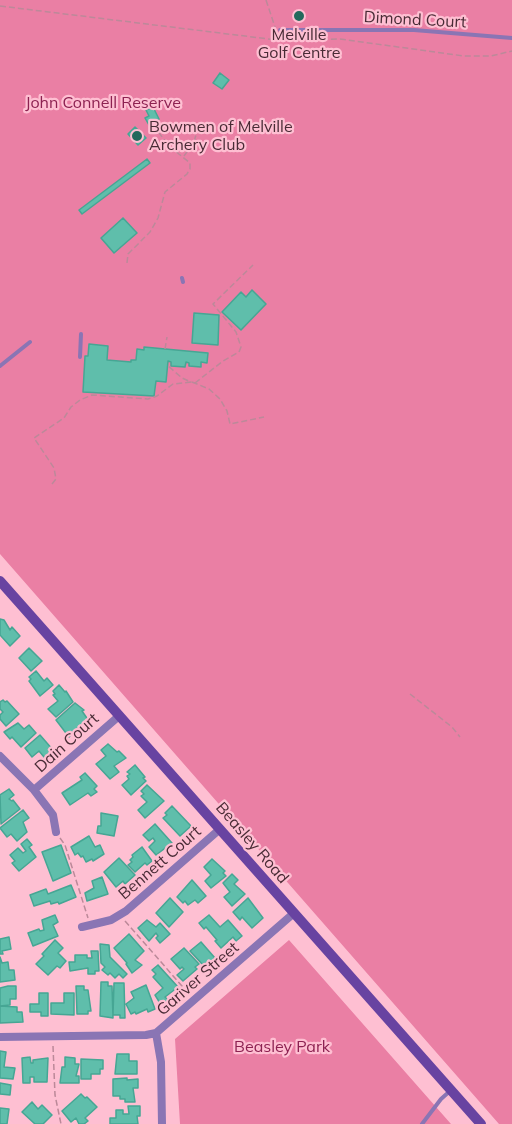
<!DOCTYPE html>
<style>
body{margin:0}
canvas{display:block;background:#febfd2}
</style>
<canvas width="512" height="1124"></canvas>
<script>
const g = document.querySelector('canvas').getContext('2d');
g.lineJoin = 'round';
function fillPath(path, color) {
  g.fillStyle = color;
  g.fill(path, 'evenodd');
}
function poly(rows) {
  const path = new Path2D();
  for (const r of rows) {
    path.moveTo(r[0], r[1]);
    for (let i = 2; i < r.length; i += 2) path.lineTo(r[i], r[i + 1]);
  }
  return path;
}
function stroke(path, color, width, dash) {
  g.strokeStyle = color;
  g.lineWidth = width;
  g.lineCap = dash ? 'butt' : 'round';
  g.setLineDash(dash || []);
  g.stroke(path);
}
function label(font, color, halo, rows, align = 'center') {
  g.font = font + ' Mulish,sans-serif';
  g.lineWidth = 4.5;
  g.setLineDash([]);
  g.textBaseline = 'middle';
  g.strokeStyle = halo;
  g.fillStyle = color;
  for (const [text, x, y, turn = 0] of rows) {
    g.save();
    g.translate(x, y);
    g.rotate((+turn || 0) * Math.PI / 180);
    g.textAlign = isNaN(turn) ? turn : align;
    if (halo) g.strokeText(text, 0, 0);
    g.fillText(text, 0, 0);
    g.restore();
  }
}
fillPath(poly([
 [0,0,512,0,512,1124,499,1124,0,554],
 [289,940,451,1124,180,1124,175,1039]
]), '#ea7fa4');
const building = poly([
 [220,73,229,80,222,89,213,83,220,73],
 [153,107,159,119,149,125,145,118,149,116,146,110,153,107],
 [135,127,146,138,138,145,128,134,135,127],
 [147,159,150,163,82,214,79,210,147,159],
 [123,218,137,233,114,253,101,238,123,218],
 [252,290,266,304,241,330,222,312,241,292,246,297,252,290],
 [194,313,219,315,218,345,192,343,194,313],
 [89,344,108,346,107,360,131,362,131,360,136,360,137,349,144,350,144,347,208,353,207,363,201,362,201,367,189,366,189,363,186,362,185,367,171,366,171,362,168,361,166,382,156,381,154,396,83,392,85,356,88,356,89,344],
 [0,619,4,620,10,630,12,627,20,636,10,646,0,635,0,619],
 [29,648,42,661,31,671,19,658,29,648],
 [36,671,44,681,47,678,53,685,40,696,29,681,31,679,29,677,36,671],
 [59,685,65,692,66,691,73,702,56,717,48,709,58,701,53,695,55,694,53,691,59,685],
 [3,700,5,702,7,701,19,714,6,726,0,719,0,715,3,712,0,709,0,702,3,700],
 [75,703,84,710,82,711,91,724,88,727,84,723,69,737,56,720,75,703],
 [18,723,24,729,29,725,36,733,21,747,12,737,10,739,4,732,18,723],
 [40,735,53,750,44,757,39,751,32,757,25,748,40,735],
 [108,744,117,752,119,751,126,758,114,766,119,772,110,779,96,764,106,756,101,750,108,744],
 [135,765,145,777,143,778,146,781,131,795,122,785,129,779,127,776,130,774,127,772,135,765],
 [85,773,97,786,94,789,97,792,91,796,88,793,70,805,62,793,82,780,80,777,85,773],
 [147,785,164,801,145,818,138,810,147,802,141,796,144,794,141,791,147,785],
 [9,789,14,795,9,799,12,801,13,800,20,809,1,824,0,795,9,789],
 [172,806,191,826,180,836,163,818,167,815,165,813,172,806],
 [23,810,29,818,23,822,27,832,17,841,11,834,7,837,0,828,23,810],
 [101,813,118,816,114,836,97,833,98,826,101,826,101,813],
 [155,824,172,843,156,855,149,847,155,841,153,838,149,841,143,835,155,824],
 [89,836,95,847,100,845,104,854,93,861,92,859,86,862,83,856,81,857,78,853,75,855,71,847,89,836],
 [27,839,32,845,29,847,36,857,19,871,12,863,15,861,10,855,18,848,23,853,26,851,21,844,27,839],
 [61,845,71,873,53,881,42,852,61,845],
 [142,847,152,861,147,865,145,863,135,872,128,865,132,862,130,860,133,857,132,855,142,847],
 [119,858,135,875,125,884,123,881,116,887,104,872,119,858],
 [212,859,225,871,223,873,226,876,211,888,205,881,211,875,204,867,212,859],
 [232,874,238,880,234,884,245,894,232,906,224,897,230,892,223,883,232,874],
 [102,877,108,894,87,901,85,893,94,888,92,881,102,877],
 [192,880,206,896,198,903,195,900,188,905,185,901,183,903,177,897,192,880],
 [71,885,76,897,59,904,58,902,51,904,50,901,34,906,30,895,46,889,48,894,71,885],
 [170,898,183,912,169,927,156,913,170,898],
 [248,898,263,918,252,928,242,917,240,920,233,912,248,898],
 [55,915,58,922,53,925,58,936,33,946,28,933,39,929,40,931,44,930,42,920,55,915],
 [209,915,220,927,228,920,242,936,236,941,233,937,221,948,215,941,217,940,206,927,204,929,199,923,209,915],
 [147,920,156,927,160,923,170,934,160,943,156,938,158,936,156,933,149,941,138,928,147,920],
 [129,934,144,951,135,960,142,965,132,973,126,964,127,963,114,948,129,934],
 [9,937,11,949,2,951,3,954,0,954,0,939,9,937],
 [55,940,63,948,58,953,66,961,60,968,57,966,48,975,36,964,44,956,42,954,55,940],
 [201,942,215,958,209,964,207,962,203,965,190,951,201,942],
 [100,944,109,945,110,957,127,974,123,978,119,974,115,978,110,973,108,975,102,970,105,967,101,963,100,944],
 [184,948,199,964,195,967,197,969,183,981,177,975,184,969,182,967,180,969,171,959,184,948],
 [91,951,98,951,99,971,95,971,95,974,88,974,88,968,70,971,69,962,75,962,75,955,87,955,87,958,92,958,91,951],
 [0,957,2,963,8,962,9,970,14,970,15,980,0,982,0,957],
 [158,965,178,987,165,997,170,1002,163,1008,155,995,163,988,153,977,156,974,152,970,158,965],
 [101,982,108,982,108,986,112,986,113,1018,100,1016,101,982],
 [114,983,124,983,125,1018,120,1018,120,1015,113,1015,114,983],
 [146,985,155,1009,148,1012,147,1009,136,1014,135,1012,131,1014,126,1004,134,998,131,992,146,985],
 [8,986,16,986,16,999,10,999,10,1005,0,1006,0,988,8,986],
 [76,986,84,986,84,990,88,990,91,1011,88,1011,88,1014,77,1014,76,986],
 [39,993,48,993,48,1016,41,1016,41,1012,30,1012,30,1004,39,1004,39,993],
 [64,993,74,993,74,1015,51,1014,51,1003,64,1003,64,993],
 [0,1006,17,1007,17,1012,22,1012,23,1022,0,1023,0,1006],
 [0,1051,6,1052,4,1067,15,1068,13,1079,0,1078,0,1051],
 [117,1054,129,1054,129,1061,137,1061,137,1074,115,1074,117,1054],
 [30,1057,31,1063,33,1063,33,1060,48,1058,47,1082,34,1082,34,1077,30,1077,30,1083,23,1083,22,1058,30,1057],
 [65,1057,75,1058,75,1064,79,1064,76,1076,79,1076,79,1083,60,1083,62,1067,65,1067,65,1057],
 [81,1059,103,1060,103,1069,100,1069,100,1074,91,1074,91,1079,81,1079,81,1059],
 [127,1078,127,1080,138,1079,138,1088,133,1088,135,1102,125,1102,125,1099,120,1099,120,1096,113,1096,113,1079,127,1078],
 [0,1083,11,1085,10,1095,0,1094,0,1083],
 [81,1094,85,1098,87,1097,97,1107,85,1118,88,1121,84,1124,79,1124,76,1118,71,1122,62,1111,81,1094],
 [32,1102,38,1109,42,1105,52,1115,43,1124,35,1124,22,1112,32,1102],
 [128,1106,140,1106,140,1116,137,1116,138,1124,110,1124,110,1118,116,1118,116,1110,123,1110,123,1114,129,1114,128,1106],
 [0,1108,9,1109,7,1124,0,1124,0,1108]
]);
fillPath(building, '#5fbeab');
stroke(building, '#46a694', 1.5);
stroke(poly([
 [266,0,275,27],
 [0,6,277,40,340,39,464,56,491,56,512,51],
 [184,156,194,142,199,124],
 [127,263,128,254,150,232,158,218,165,192,187,174,190,169,190,163,169,146,153,125],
 [165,349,167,337],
 [192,382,209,389,220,399,227,411,230,424,264,417],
 [195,383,223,361,239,352,241,347,236,332,213,304,253,265],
 [52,484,56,479,54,468,34,438,64,418,71,407,80,400,92,395,148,399,157,396,173,384,191,382,182,378,167,365],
 [410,694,452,727,460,737],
 [60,838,65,845,88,918],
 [125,921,189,994],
 [53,1046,55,1095,61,1124]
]), '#bc8999', 1.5, [6, 3]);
stroke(poly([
 [280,30,414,30,512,38],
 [182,278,183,282],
 [80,357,81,334],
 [0,366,30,342],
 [422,1124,441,1099,450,1091]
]), '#8a75b4', 4);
stroke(poly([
 [0,756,34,790,53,815,56,832],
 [34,790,119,716],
 [82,927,111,920,126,911,220,829],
 [156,1033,161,1062,162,1124],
 [0,1037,146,1035,156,1033,294,913]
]), '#8a75b4', 8);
stroke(poly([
 [0,581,481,1124]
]), '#6843a1', 10);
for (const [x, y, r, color] of [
 [299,16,6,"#23695c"],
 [137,136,6,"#23695c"]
]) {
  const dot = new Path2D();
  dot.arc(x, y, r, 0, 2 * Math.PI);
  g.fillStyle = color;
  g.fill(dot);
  stroke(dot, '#febfd2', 2);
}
label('16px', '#492b35', '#febfd2', [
 ["Dimond Court",415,20,3],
 ["Dain Court",67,743,-42],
 ["Beasley Road",252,843,49],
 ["Bennett Court",160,863,-41],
 ["Gariver Street",198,979,-41]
]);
label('16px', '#492b35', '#febfd2', [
 ["Melville",299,35],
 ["Golf Centre",299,53],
 ["Bowmen of Melville",149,127,"left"],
 ["Archery Club",149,145,"left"]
]);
label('16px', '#8d2151', '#febfd2', [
 ["John Connell Reserve",103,103],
 ["Beasley Park",282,1047]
]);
</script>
